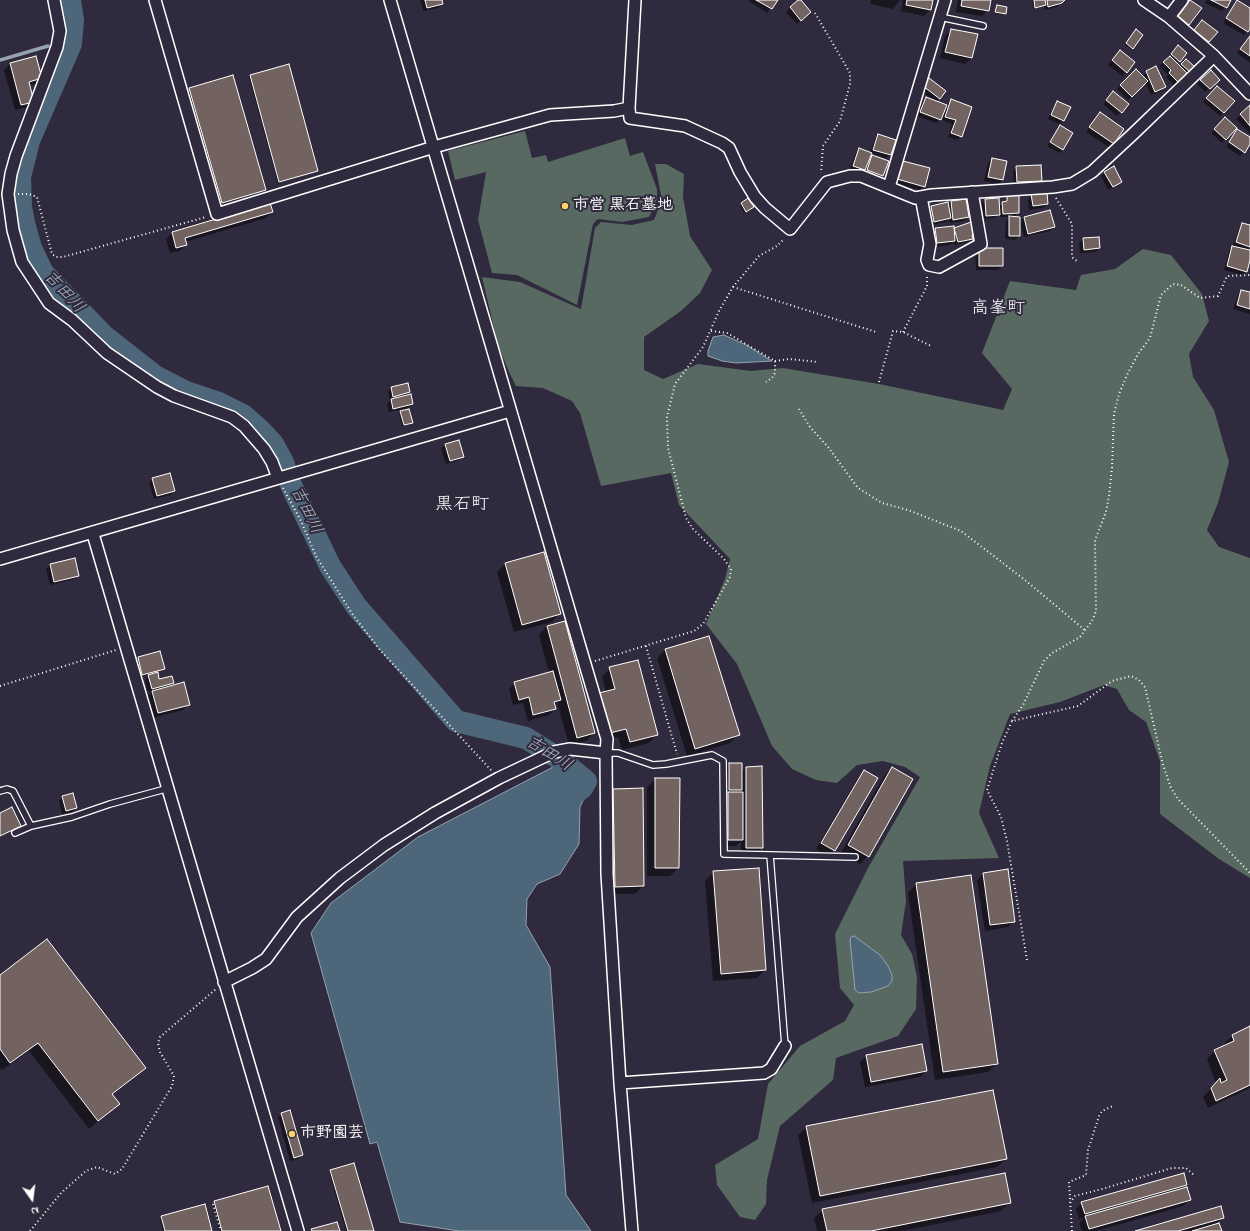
<!DOCTYPE html>
<meta charset="utf-8">
<style>
body{margin:0}
#map{position:relative;width:1250px;height:1231px;overflow:hidden;background:#2f2a3d;font-family:"Indie Flower",sans-serif}
canvas{display:block}
.north{position:absolute;left:12px;top:1179px;width:40px;height:40px;-webkit-text-stroke:3px #2f2a3d;paint-order:stroke;rotate:166deg;font-size:11px;font-weight:700;line-height:16px;text-align:center;color:#fff}
.north::after{content:'';display:block;margin:auto;width:14px;height:18px;background:#fff;clip-path:polygon(50% 0,100% 100%,50% 72%,0 100%)}
</style>
<div id="map">
<canvas width="1250" height="1231"></canvas>
<div class="north">N</div>
</div>
<script>
const g = document.querySelector('canvas').getContext('2d');
g.lineJoin = 'round';
function fillPath(path, color) {
  g.fillStyle = color;
  g.fill(path, 'evenodd');
}
function poly(rows) {
  const path = new Path2D();
  for (const r of rows) {
    path.moveTo(r[0], r[1]);
    for (let i = 2; i < r.length; i += 2) path.lineTo(r[i], r[i + 1]);
  }
  return path;
}
function stroke(path, color, width, dash) {
  g.strokeStyle = color;
  g.lineWidth = width;
  g.lineCap = dash ? 'butt' : 'round';
  g.setLineDash(dash || []);
  g.stroke(path);
}
function label(font, color, halo, rows, align = 'center') {
  g.font = font + ' "Indie Flower","Klee One",sans-serif';
  g.lineWidth = 4;
  g.setLineDash([]);
  g.textBaseline = 'middle';
  g.strokeStyle = halo;
  g.fillStyle = color;
  for (const [text, x, y, turn = 0] of rows) {
    g.save();
    g.translate(x, y);
    g.rotate((+turn || 0) * Math.PI / 180);
    g.textAlign = isNaN(turn) ? turn : align;
    if (halo) g.strokeText(text, 0, 0);
    g.fillText(text, 0, 0);
    g.restore();
  }
}
fillPath(poly([
 [525,131,532,158,546,155,548,162,625,138,630,156,643,152,657,189,657,200,649,217,622,222,598,219,593,224,577,305,517,275,492,273,478,220,486,172,455,180,448,151],
 [655,164,666,164,684,174,683,197,690,236,712,270,700,293,681,311,644,337,644,370,663,379,698,364,751,371,783,368,879,384,1003,410,1012,389,982,353,1010,281,1076,290,1081,275,1115,269,1143,249,1171,255,1202,294,1209,321,1189,354,1193,377,1214,410,1229,462,1218,503,1207,530,1219,547,1250,558,1250,878,1219,859,1160,814,1160,761,1146,722,1129,710,1117,689,1104,685,1060,702,1010,714,990,766,979,813,999,858,903,861,906,901,901,935,912,954,917,977,916,1009,898,1036,836,1058,833,1080,780,1126,767,1180,766,1204,755,1220,740,1217,717,1185,715,1165,758,1139,768,1084,800,1046,845,1021,854,1005,840,988,835,934,868,868,920,777,905,767,883,761,857,765,837,783,816,780,792,769,772,746,737,664,706,624,725,579,730,559,679,505,671,473,601,486,580,413,572,401,543,388,516,386,509,372,498,345,482,277,520,282,581,309,595,228,601,222,632,225,654,220,662,200]
]), '#586961');
const water = poly([
 [724,335,746,345,772,361,736,363,722,361,708,356,708,351,713,337,724,335],
 [555,766,589,789,580,807,579,844,560,874,537,884,527,899,526,925,550,967,566,1195,591,1231,459,1231,400,1222,377,1142,370,1144,311,933,331,903,418,837,555,766],
 [854,936,880,955,888,966,892,975,892,981,888,986,871,992,859,993,855,990,850,940,851,937,854,936]
]);
fillPath(water, '#4e6679');
stroke(water, '#95a3af', 1);
fillPath(poly([
 [420,0,441,0,442,4,438,8,423,11],
 [750,0,776,0,767,13,749,1],
 [799,0,806,16,797,24,786,12],
 [871,0,900,0,893,9,870,4],
 [903,0,932,0,930,10,924,16,901,11],
 [958,0,990,0,988,10,982,16,956,12],
 [1032,0,1063,0,1057,7,1045,10,1044,6,1034,9],
 [1207,0,1230,0,1222,11,1205,3],
 [1237,1,1250,9,1250,27,1244,35,1223,23],
 [1187,4,1188,24,1185,28,1175,21],
 [998,6,1005,14,1003,15,994,13],
 [1202,21,1209,42,1205,45,1191,34],
 [951,30,972,58,965,64,940,58,945,36],
 [1135,32,1132,48,1131,49,1125,45],
 [1250,37,1250,63,1237,53],
 [1178,46,1179,61,1176,64,1180,67,1186,60,1193,67,1174,85,1166,77,1168,75,1160,66],
 [1116,55,1126,72,1122,76,1108,65],
 [10,64,41,78,35,84,29,85,33,101,27,107,15,110,4,70],
 [1155,68,1164,87,1161,91,1151,95,1145,82,1128,100,1117,89,1136,70,1142,76],
 [1211,71,1219,80,1205,92,1197,84],
 [250,76,317,171,315,172,278,183,249,77],
 [233,77,265,189,220,204,188,91],
 [925,83,939,98,936,102,947,106,951,100,961,136,957,140,948,137,952,124,942,120,943,117,936,123,917,116,922,102,926,98,933,100,920,90],
 [1213,91,1224,112,1220,116,1203,102],
 [1110,96,1128,104,1117,116,1103,104],
 [1057,102,1063,120,1060,124,1048,119,1054,106],
 [1250,106,1250,134,1236,119],
 [1096,118,1123,130,1110,148,1086,132],
 [1221,122,1226,139,1222,143,1211,133],
 [1060,126,1063,150,1059,153,1047,146],
 [1234,134,1250,138,1250,143,1240,156,1226,147],
 [878,135,890,154,886,158,871,153,867,162,873,156,882,176,878,179,864,174,866,168,860,174,849,170,856,153,860,149,870,153,875,139],
 [992,159,1002,180,999,184,984,181,988,163],
 [903,162,924,187,920,190,894,183,899,166],
 [1017,167,1041,181,1037,185,1014,186,1013,171],
 [1105,172,1121,182,1108,190,1101,176],
 [1032,195,1047,204,1043,208,1029,210,1028,199],
 [1008,197,1018,212,1013,218,1019,236,1015,240,1005,239,1006,221,1010,217,1000,217,999,214,995,218,982,219,981,204,985,200,998,199,999,207],
 [748,200,751,208,744,213,740,206],
 [951,202,968,217,964,221,950,223,949,219,946,222,931,225,928,210,932,207,948,205],
 [270,204,272,212,266,218,185,242,186,244,180,251,170,253,166,239,172,233],
 [1050,211,1054,227,1050,231,1024,237,1020,222,1024,218],
 [1243,224,1250,226,1250,257,1246,271,1242,275,1224,270,1229,251,1233,246,1239,228],
 [936,229,953,231,955,229,976,233,968,242,954,245,953,242,950,245,933,247,932,233],
 [1083,239,1099,248,1096,252,1080,253,1079,243],
 [979,249,1002,266,998,270,976,270,975,253],
 [1242,291,1250,293,1250,314,1233,309,1238,295],
 [391,388,409,392,404,397,412,404,408,408,389,412,387,404,390,401,388,392],
 [401,412,412,422,410,424,402,426,399,414],
 [458,441,462,457,459,460,446,464,441,449,445,445],
 [153,478,174,491,170,495,154,499,149,482],
 [543,553,560,613,552,622,514,632,497,572,505,564],
 [74,559,78,575,74,579,50,585,46,569,50,565],
 [564,622,594,733,586,741,569,745,557,702,554,706,555,709,549,715,528,721,523,703,513,705,509,689,515,683,549,673,539,635,547,626],
 [708,637,738,735,730,743,687,756,657,658,665,650],
 [139,658,163,669,157,674,159,680,173,683,168,687,189,704,183,710,152,718,146,698,153,691,148,692,145,680,149,675,139,678,135,662],
 [610,668,657,734,649,743,622,750,618,737,601,741,591,702,606,692,602,677],
 [729,764,741,772,746,768,762,767,762,847,756,854,741,854,741,841,736,846,723,846,723,799,729,793,726,793,725,768],
 [892,768,868,856,860,864,841,853,884,776],
 [864,772,834,850,828,856,816,849,858,778],
 [656,779,678,868,670,876,647,876,647,787],
 [613,790,643,886,635,894,607,894,605,798],
 [62,797,76,808,72,812,62,814,59,801],
 [0,814,20,825,0,837],
 [714,872,765,970,757,978,713,981,705,881],
 [983,874,1014,921,1008,927,985,931,977,880],
 [916,884,997,1064,988,1072,935,1080,908,893],
 [0,976,145,1068,112,1095,118,1104,89,1129,29,1051,2,1070,0,1068],
 [1250,1027,1250,1088,1208,1108,1203,1097,1216,1083,1207,1059,1215,1051,1225,1047,1224,1044,1232,1036],
 [867,1056,926,1071,920,1077,865,1087,860,1062],
 [282,1114,302,1155,298,1159,290,1161,278,1117],
 [807,1127,1006,1159,997,1167,812,1203,798,1135],
 [331,1170,373,1231,346,1231,329,1172],
 [1186,1185,1181,1190,1190,1200,1183,1206,1096,1231,1082,1231,1079,1223,1084,1218,1079,1219,1076,1209,1082,1203],
 [267,1187,280,1231,220,1231,213,1204,214,1202],
 [1010,1203,1001,1211,902,1231,817,1231,814,1218,823,1210],
 [204,1205,211,1231,163,1231,160,1219,161,1217],
 [1223,1217,1215,1225,1221,1231,1139,1231]
]), '#0007');
stroke(poly([
 [68,45,71,44],
 [0,60,48,46]
]), '#95a3af', 3.5);
stroke(poly([
 [70,0,73,20,71,44,29,141,20,177,21,207,24,223,31,248,43,273,104,336,155,376,186,392,219,403,243,415,261,431,273,444,283,462,291,485,330,566,356,606,456,721,526,738,558,758,586,781,582,788,560,805]
]), '#4e6679', 22);
const building = poly([
 [425,0,442,0,443,4,427,8,425,0],
 [756,0,778,0,772,9,756,0],
 [798,0,801,0,811,12,801,21,790,7,798,0],
 [907,0,933,0,931,10,906,5,907,0],
 [962,0,991,0,989,11,961,6,962,0],
 [1034,0,1045,0,1046,5,1035,8,1034,0],
 [1047,0,1065,0,1062,3,1048,7,1047,0],
 [1190,0,1202,8,1189,25,1178,16,1190,0],
 [1211,0,1231,0,1227,8,1211,0],
 [1237,0,1250,8,1250,29,1248,32,1226,18,1237,0],
 [997,5,1007,7,1006,14,995,12,997,5],
 [1202,20,1218,32,1209,42,1194,30,1202,20],
 [951,29,978,34,972,58,945,52,951,29],
 [1136,29,1143,35,1133,49,1126,43,1136,29],
 [1250,36,1250,56,1240,49,1250,36],
 [1178,45,1187,53,1180,62,1171,54,1178,45],
 [1120,50,1135,62,1127,73,1112,60,1120,50],
 [36,56,42,78,29,82,34,102,21,105,10,63,36,56],
 [1170,56,1187,73,1178,82,1169,73,1171,70,1163,62,1170,56],
 [1186,59,1195,67,1190,72,1181,64,1186,59],
 [289,64,318,171,279,182,250,75,289,64],
 [1156,66,1166,87,1155,92,1146,71,1156,66],
 [1136,69,1148,81,1132,97,1120,85,1136,69],
 [1211,70,1220,80,1210,89,1200,80,1211,70],
 [233,75,266,190,222,203,189,88,233,75],
 [929,78,946,91,940,99,923,86,929,78],
 [1217,86,1235,101,1224,113,1206,98,1217,86],
 [1113,91,1129,104,1122,113,1106,100,1113,91],
 [926,97,947,105,941,120,920,112,926,97],
 [951,99,972,107,962,137,951,133,956,120,945,117,951,99],
 [1057,101,1071,107,1064,121,1051,115,1057,101],
 [1250,105,1250,126,1240,114,1250,105],
 [1100,112,1124,129,1114,144,1089,127,1100,112],
 [1225,117,1237,128,1226,140,1214,129,1225,117],
 [1060,125,1073,133,1063,150,1050,142,1060,125],
 [1237,129,1250,137,1250,144,1245,153,1229,142,1237,129],
 [878,134,896,140,891,155,873,150,878,134],
 [859,148,872,153,865,170,853,166,859,148],
 [872,155,889,161,883,176,867,170,872,155],
 [992,158,1007,161,1003,180,988,177,992,158],
 [903,161,930,168,925,187,897,179,903,161],
 [1041,165,1042,181,1017,182,1016,166,1041,165],
 [1114,166,1122,182,1113,187,1104,172,1114,166],
 [1047,192,1048,204,1033,206,1031,194,1047,192],
 [1019,195,1019,213,1003,214,1002,202,1007,201,1007,196,1019,195],
 [748,198,754,207,746,212,741,203,748,198],
 [999,198,1000,215,986,216,985,199,999,198],
 [966,199,969,217,953,220,951,201,966,199],
 [948,202,951,218,934,222,931,206,948,202],
 [270,203,273,212,185,238,187,245,176,248,172,232,270,203],
 [1050,210,1055,227,1028,234,1024,217,1050,210],
 [1009,216,1020,217,1020,236,1009,236,1009,216],
 [974,221,977,233,972,235,973,239,958,242,954,228,974,221],
 [1242,223,1250,225,1250,247,1236,242,1242,223],
 [954,226,955,241,937,243,935,228,954,226],
 [1099,237,1100,248,1084,250,1083,238,1099,237],
 [1232,246,1250,250,1250,260,1247,272,1227,266,1232,246],
 [979,248,1003,248,1003,266,979,266,979,248],
 [1241,290,1250,292,1250,309,1237,305,1241,290],
 [408,383,410,392,393,397,391,387,408,383],
 [411,394,413,404,393,409,391,399,411,394],
 [409,409,413,423,404,425,400,411,409,409],
 [459,440,464,457,450,461,445,444,459,440],
 [170,473,175,491,157,496,152,478,170,473],
 [544,552,561,614,522,625,505,563,544,552],
 [75,558,79,576,54,582,50,564,75,558],
 [565,621,595,733,577,738,547,626,565,621],
 [709,636,740,735,695,749,665,649,709,636],
 [160,651,165,669,142,675,138,657,160,651],
 [638,660,658,735,630,742,626,729,610,733,599,693,615,689,609,667,638,660],
 [553,671,561,700,554,702,556,709,533,715,529,697,519,700,514,682,553,671],
 [158,672,159,679,172,676,174,683,152,689,148,675,158,672],
 [184,682,190,705,158,713,152,691,184,682],
 [729,763,742,763,742,790,729,790,729,763],
 [762,766,763,848,746,848,746,767,762,766],
 [892,767,913,779,869,857,848,845,892,767],
 [864,770,878,778,835,851,821,843,864,770],
 [655,778,680,778,679,868,655,868,655,778],
 [643,788,644,886,615,887,613,789,643,788],
 [728,792,743,792,743,840,728,840,728,792],
 [73,793,77,808,66,811,62,796,73,793],
 [12,807,21,826,0,836,0,813,12,807],
 [759,868,766,970,721,974,713,871,759,868],
 [1008,869,1015,922,990,925,983,873,1008,869],
 [971,875,998,1064,943,1072,916,883,971,875],
 [47,939,146,1068,112,1094,120,1104,98,1121,38,1043,10,1063,0,1049,0,975,47,939],
 [1250,1026,1250,1085,1216,1101,1211,1088,1220,1078,1221,1083,1227,1080,1214,1050,1234,1041,1232,1035,1250,1026],
 [922,1044,927,1071,871,1082,866,1055,922,1044],
 [993,1090,1007,1159,820,1196,806,1126,993,1090],
 [290,1110,303,1155,294,1158,281,1113,290,1110],
 [354,1163,374,1231,348,1231,330,1170,354,1163],
 [1005,1173,1011,1203,871,1231,827,1231,822,1209,1005,1173],
 [1184,1173,1187,1185,1085,1214,1081,1202,1184,1173],
 [268,1186,281,1231,222,1231,214,1201,268,1186],
 [1187,1187,1191,1200,1089,1229,1085,1216,1187,1187],
 [205,1204,212,1231,165,1231,161,1216,205,1204],
 [1221,1206,1224,1218,1178,1231,1135,1231,1221,1206],
 [337,1222,340,1231,312,1231,311,1229,337,1222],
 [1219,1223,1222,1231,1192,1231,1219,1223]
]);
fillPath(building, '#726360');
stroke(building, '#fff', 1);
const lane = poly([
 [940,17,983,26],
 [606,753,618,753,653,765,666,764,712,755,723,761,724,854,770,855,785,1046],
 [0,791,7,789,13,791,31,826],
 [15,833,31,826,72,817,110,804,169,788],
 [770,855,855,857]
]);
const street = poly([
 [54,0,60,31,57,47,16,156,11,174,8,194,13,230,22,262,49,303,72,320,107,353,157,387,174,396,232,417,244,426,264,449,272,462,278,478],
 [155,0,217,214,434,147,550,115,614,111,629,108],
 [390,0,607,739,606,753,607,874,620,1083,632,1231],
 [635,0,629,108,630,118,685,126,722,143,729,148,740,172,755,197,765,208,790,229,827,182,850,176,861,176,915,198,932,195,1053,187,1072,184,1092,172,1133,134,1214,56],
 [1144,0,1169,17,1214,56,1250,94],
 [1169,17,1182,0],
 [889,187,945,0],
 [921,197,930,244,927,260,929,265,939,267,981,244,972,192],
 [93,534,298,1231],
 [0,559,510,411],
 [224,982,252,968,266,959,297,917,340,878,384,845,435,813,499,778,554,752,570,749,606,753],
 [620,1083,764,1073,771,1069,785,1046]
]);
stroke(lane, '#fff', 8);
stroke(street, '#fff', 14);
stroke(poly([
 [815,13,850,73,850,84,840,121,823,146,821,173],
 [18,194,29,194,37,197,52,254,56,257,63,257,206,217],
 [1056,198,1072,224,1072,254,1073,258,1077,261],
 [733,287,876,332],
 [711,331,727,333,775,361,775,373,772,378,766,382],
 [903,332,927,286,927,275],
 [775,361,789,359,818,362],
 [879,382,893,331,903,332,931,346],
 [799,409,810,427,828,447,858,488,882,503,908,510,961,531,1025,580,1086,631],
 [283,488,301,521,316,556,353,615,380,650,491,770],
 [646,646,677,754],
 [595,661,694,631,703,624,730,577,731,569,724,559,693,529,686,518,668,448,667,417,675,384,703,347,719,311,733,287,759,256,777,246,784,239],
 [0,686,116,650],
 [1012,721,1023,705,1044,661,1052,653,1080,637,1092,621,1096,611,1095,540,1106,512,1109,496,1112,468,1114,414,1119,394,1127,375,1138,354,1150,338,1161,295,1173,284,1181,285,1200,298,1218,296,1227,276,1250,275],
 [1027,960,1007,841,1001,817,987,790,1002,743,1012,721,1078,706,1112,681,1131,676,1139,680,1145,687,1163,765,1171,788,1178,799,1250,873],
 [1070,1203,1075,1196,1102,1189,1172,1168,1186,1168,1195,1176],
 [213,1204,221,1231],
 [30,1231,61,1193,86,1171,97,1167,115,1174,122,1169,172,1086,174,1076,160,1052,158,1043,160,1037,216,989],
 [1072,1231,1069,1182,1086,1175,1088,1150,1099,1116,1102,1111,1113,1106]
]), '#fff', 2, [1, 3]);
stroke(lane, '#2f2a3d', 5.5);
stroke(street, '#2f2a3d', 11);
for (const [x, y, r, color] of [
 [565,206,4,"#ffd166"],
 [292,1134,4,"#ffd166"]
]) {
  const dot = new Path2D();
  dot.arc(x, y, r, 0, 2 * Math.PI);
  g.fillStyle = color;
  g.fill(dot);
  stroke(dot, '#2f2a3d', 1.5);
}
label('bold 16px', '#fff', '#2f2a3d', [
 ["市営 黒石墓地",573,206],
 ["市野園芸",300,1134]
], 'left');
label('italic 17px', '#afbac3', '#2f2a3d', [
 ["吉田川",63,293,47],
 ["吉田川",305,511,64],
 ["吉田川",548,755,32]
]);
label('18px', '#fff', '#2f2a3d', [
 ["高峯町",998,310],
 ["黒石町",462,506]
]);
</script>
